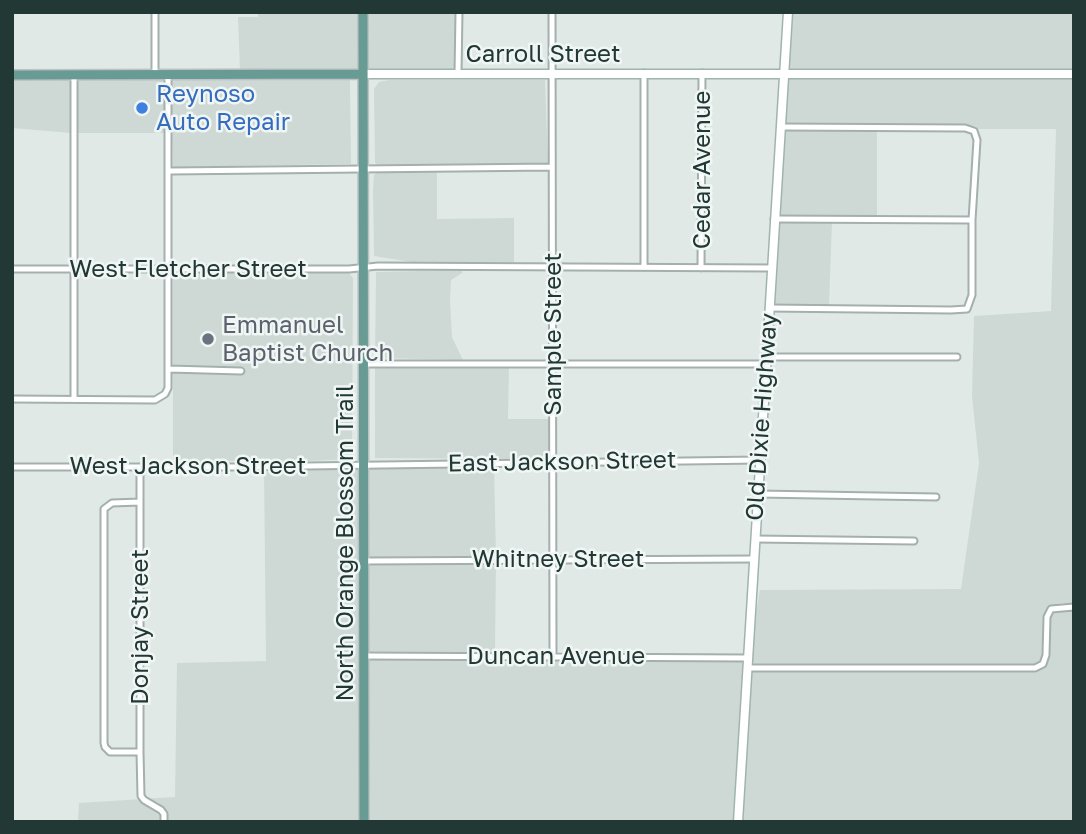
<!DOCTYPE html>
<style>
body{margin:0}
#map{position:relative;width:1086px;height:834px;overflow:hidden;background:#e0e9e6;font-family:"Golos Text",sans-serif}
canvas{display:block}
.frame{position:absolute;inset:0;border:14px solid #223834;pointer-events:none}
</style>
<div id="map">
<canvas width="1086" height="834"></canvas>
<div class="frame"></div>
</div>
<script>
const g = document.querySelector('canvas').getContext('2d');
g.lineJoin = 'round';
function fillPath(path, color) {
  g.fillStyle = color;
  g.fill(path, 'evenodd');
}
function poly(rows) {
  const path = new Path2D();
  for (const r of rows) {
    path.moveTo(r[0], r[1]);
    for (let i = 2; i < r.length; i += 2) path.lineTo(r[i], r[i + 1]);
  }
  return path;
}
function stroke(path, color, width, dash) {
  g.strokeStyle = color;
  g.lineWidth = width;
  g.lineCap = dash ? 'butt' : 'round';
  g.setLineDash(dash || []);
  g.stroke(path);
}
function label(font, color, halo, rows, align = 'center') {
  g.font = font + ' "Golos Text",sans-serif';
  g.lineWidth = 5;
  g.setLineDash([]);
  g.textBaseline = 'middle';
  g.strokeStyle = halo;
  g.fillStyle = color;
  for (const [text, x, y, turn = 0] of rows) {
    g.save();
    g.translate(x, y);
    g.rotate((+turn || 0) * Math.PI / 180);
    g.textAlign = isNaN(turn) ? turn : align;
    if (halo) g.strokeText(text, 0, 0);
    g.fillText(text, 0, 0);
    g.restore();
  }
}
fillPath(poly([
 [258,12,359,12,359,70,240,71,238,17,258,17],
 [366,12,456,12,455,70,366,70],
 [793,12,1074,12,1074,70,789,69],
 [788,76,1074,77,1074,604,1061,603,1049,607,1044,617,1043,654,1040,661,1034,664,750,664,751,643,760,590,961,589,979,463,972,396,974,316,1051,311,1056,129,978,129,976,126,965,125,784,123],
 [12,79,71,79,71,133,12,128],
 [77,79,165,79,166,133,77,133],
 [171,79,350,80,351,164,173,167],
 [389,80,545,80,548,163,378,165,375,163,374,89,379,82],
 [784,131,877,131,877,216,778,216],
 [378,172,437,172,437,219,514,218,514,262,411,262,374,256,373,190,374,175],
 [778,223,832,223,829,305,773,304],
 [462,270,462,273,451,280,450,300,452,337,463,360,375,358,376,272],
 [173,273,349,273,353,278,352,459,264,463,263,460,173,463,173,373,244,374,244,367,173,366],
 [375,368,509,368,508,419,550,419,550,459,375,458],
 [494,467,496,556,367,558,367,468],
 [360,468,361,822,167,822,166,811,158,802,154,808,160,815,160,822,78,822,79,803,175,797,177,663,266,661,264,470],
 [496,563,495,652,367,652,367,565],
 [1061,610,1074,611,1074,822,741,822,750,672,1035,672,1046,665,1049,656,1051,618,1054,612],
 [495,659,495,663,638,660,744,662,735,822,367,822,367,660]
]), '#ced9d5');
const street = poly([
 [155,12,155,75],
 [552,12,553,656],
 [458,73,459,12],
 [644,73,644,267],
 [170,171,552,167],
 [774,219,972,220],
 [701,268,702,73],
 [12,269,349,269,378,266,771,268],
 [769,308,951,310,967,309,972,295,972,220,977,140,974,131,965,128,781,127],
 [767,357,957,357],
 [364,364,766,364],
 [169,369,241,371],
 [74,398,74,75],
 [12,399,155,400,165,394,168,388,168,75],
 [12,467,231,467,760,460],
 [140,468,140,752],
 [758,494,936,497],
 [140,502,112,503,104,509,104,743,105,747,110,752,140,752,141,796,144,800,161,810,164,814,164,822],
 [755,539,914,541],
 [364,561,753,559],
 [364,656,747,658],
 [747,668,1035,668,1043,664,1046,655,1047,617,1051,609,1074,607]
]);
const secondary = poly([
 [363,74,1074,74],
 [738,822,788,12]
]);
const primary = poly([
 [363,12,364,822],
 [12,75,363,74]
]);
stroke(street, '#a3b0ad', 9);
stroke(secondary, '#a0b4af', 11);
stroke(primary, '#bdc3c2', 12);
stroke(street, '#fff', 5);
stroke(secondary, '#fff', 8);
stroke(primary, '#689b93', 9);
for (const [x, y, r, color] of [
 [142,108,7,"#3f7fe0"],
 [208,339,7,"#6b7280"]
]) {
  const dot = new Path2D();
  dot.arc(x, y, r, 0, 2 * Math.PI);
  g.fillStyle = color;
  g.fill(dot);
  stroke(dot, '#f0f6f4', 2.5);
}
label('24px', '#223834', '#f0f6f4', [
 ["Carroll Street",543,54],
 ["Cedar Avenue",702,170,-90],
 ["West Fletcher Street",188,269],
 ["Sample Street",553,334,-90],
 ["Old Dixie Highway",762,417,-86],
 ["East Jackson Street",562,462,-1],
 ["West Jackson Street",188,466],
 ["North Orange Blossom Trail",345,543,-90],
 ["Whitney Street",558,559],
 ["Donjay Street",140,627,-90],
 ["Duncan Avenue",556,656]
]);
label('24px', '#366cbe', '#f0f6f4', [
 ["Reynoso",156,94],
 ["Auto Repair",156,122]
], 'left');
label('24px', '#5b616d', '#f0f6f4', [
 ["Emmanuel",222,325],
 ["Baptist Church",222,353]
], 'left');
</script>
